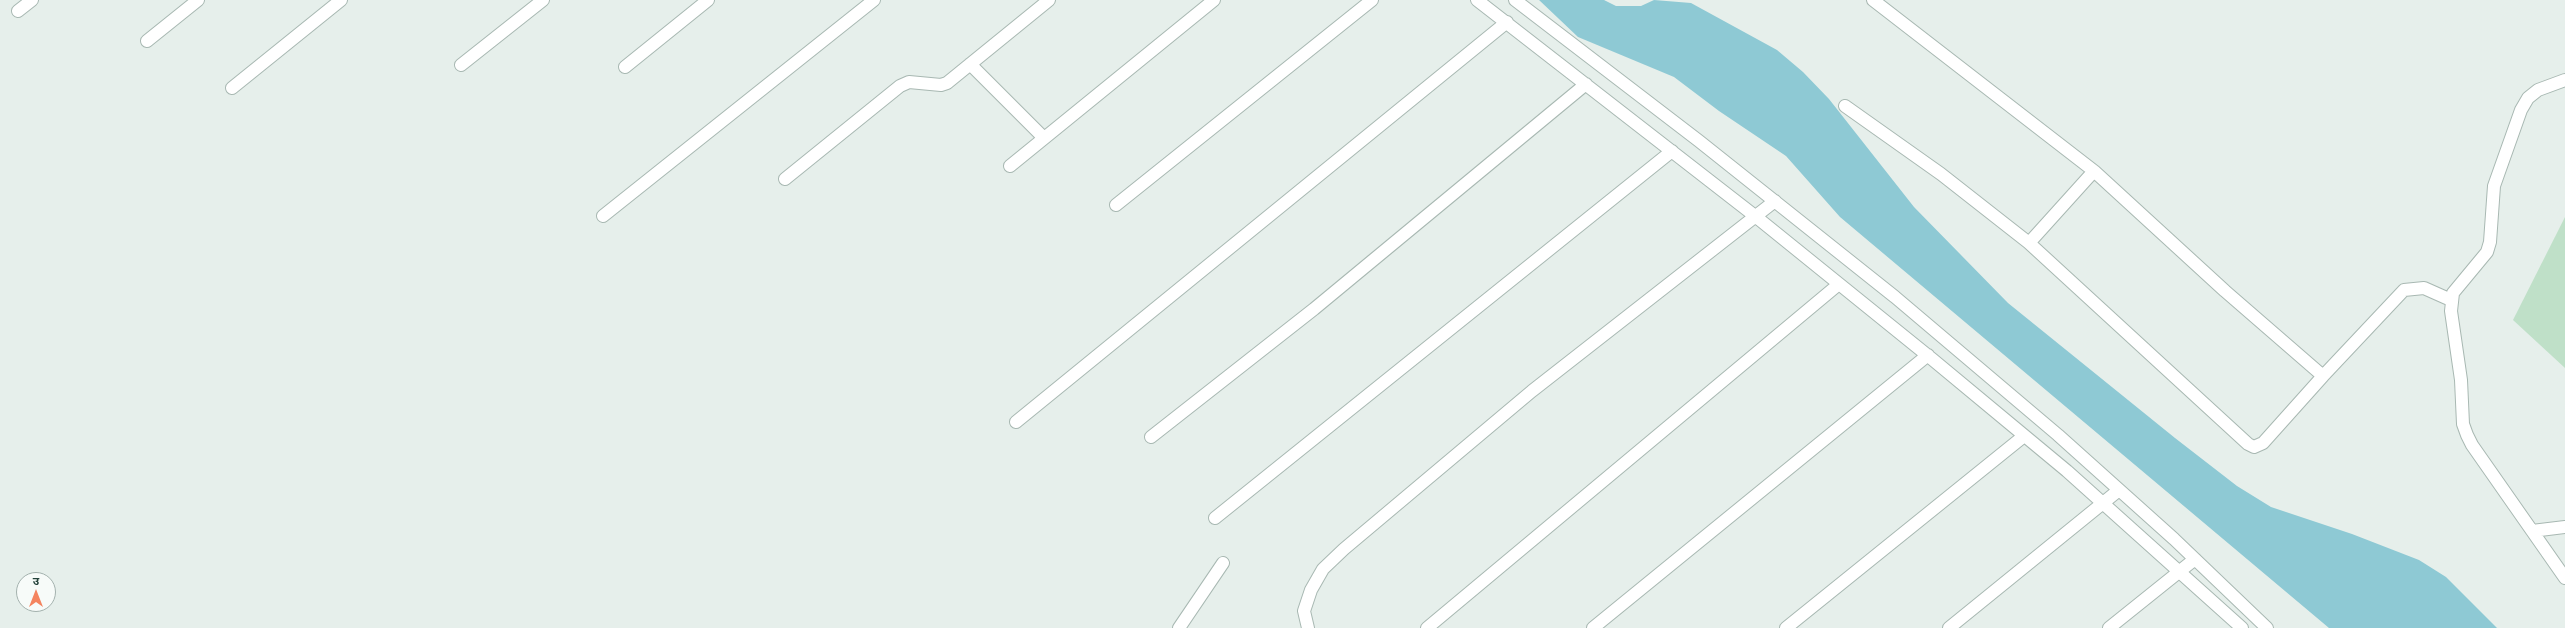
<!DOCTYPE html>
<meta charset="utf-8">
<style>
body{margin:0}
#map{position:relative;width:2565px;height:628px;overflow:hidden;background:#e6efeb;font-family:"Open Sans","Noto Sans Devanagari",sans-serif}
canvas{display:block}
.north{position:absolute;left:16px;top:572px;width:40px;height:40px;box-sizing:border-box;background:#f7fbf9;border:1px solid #a3b1ad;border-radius:50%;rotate:0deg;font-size:11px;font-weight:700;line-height:16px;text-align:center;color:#24423a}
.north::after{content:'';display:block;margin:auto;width:14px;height:18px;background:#f4845f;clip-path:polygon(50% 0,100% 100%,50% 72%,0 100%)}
</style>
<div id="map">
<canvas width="2565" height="628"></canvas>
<div class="north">उ</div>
</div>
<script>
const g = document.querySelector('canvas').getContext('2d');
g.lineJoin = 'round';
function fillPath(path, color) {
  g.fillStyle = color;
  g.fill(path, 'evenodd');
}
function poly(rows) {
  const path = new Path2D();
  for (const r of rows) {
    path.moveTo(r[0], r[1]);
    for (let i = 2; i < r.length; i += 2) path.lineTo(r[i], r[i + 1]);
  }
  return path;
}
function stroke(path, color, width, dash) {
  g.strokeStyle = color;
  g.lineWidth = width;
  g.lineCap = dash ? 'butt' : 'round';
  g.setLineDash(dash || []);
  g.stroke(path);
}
fillPath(poly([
 [2565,217,2565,368,2513,320]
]), '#bfe0c8');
fillPath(poly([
 [1539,0,1604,0,1616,6,1641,6,1654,0,1691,3,1777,50,1803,72,1829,99,1914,207,2008,303,2175,438,2237,486,2271,507,2352,534,2419,560,2446,577,2497,628,2329,628,1840,217,1786,156,1719,111,1674,77,1578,37]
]), '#8ec9d4');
const minor = poly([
 [1477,0,1755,216,1932,359,2067,471,2242,628],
 [1515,0,1699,141,1895,297,2058,435,2174,539,2267,628],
 [1873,0,2094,171,2225,291,2323,376,2404,290,2424,288,2451,300],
 [18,11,32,0],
 [147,41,198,0],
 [970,64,1044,138],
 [461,65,543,0],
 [625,67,708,0],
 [2565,80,2538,90,2528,98,2521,110,2494,186,2490,242,2487,252,2453,293,2451,311,2461,380,2463,424,2467,435,2472,445,2565,578],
 [232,88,341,0],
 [1845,106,1941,174,2029,243,2248,444,2254,447,2263,443,2323,376],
 [1010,166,1214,0],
 [785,179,900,86,909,82,941,85,947,83,1049,0],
 [1116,205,1372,0],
 [603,216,874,0],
 [2029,243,2094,171],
 [1016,422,1507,22],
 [1151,437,1314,309,1586,84],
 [1215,518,1672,151],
 [2532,531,2565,527],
 [1179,628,1223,563],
 [1308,628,1304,611,1311,590,1323,569,1344,549,1532,391,1775,201],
 [1427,628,1839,284],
 [1593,628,1928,355],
 [1786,628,2024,436],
 [1949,628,2119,490],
 [2109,628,2195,559]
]);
stroke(minor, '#a8b8b2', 14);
stroke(minor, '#fff', 12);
</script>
